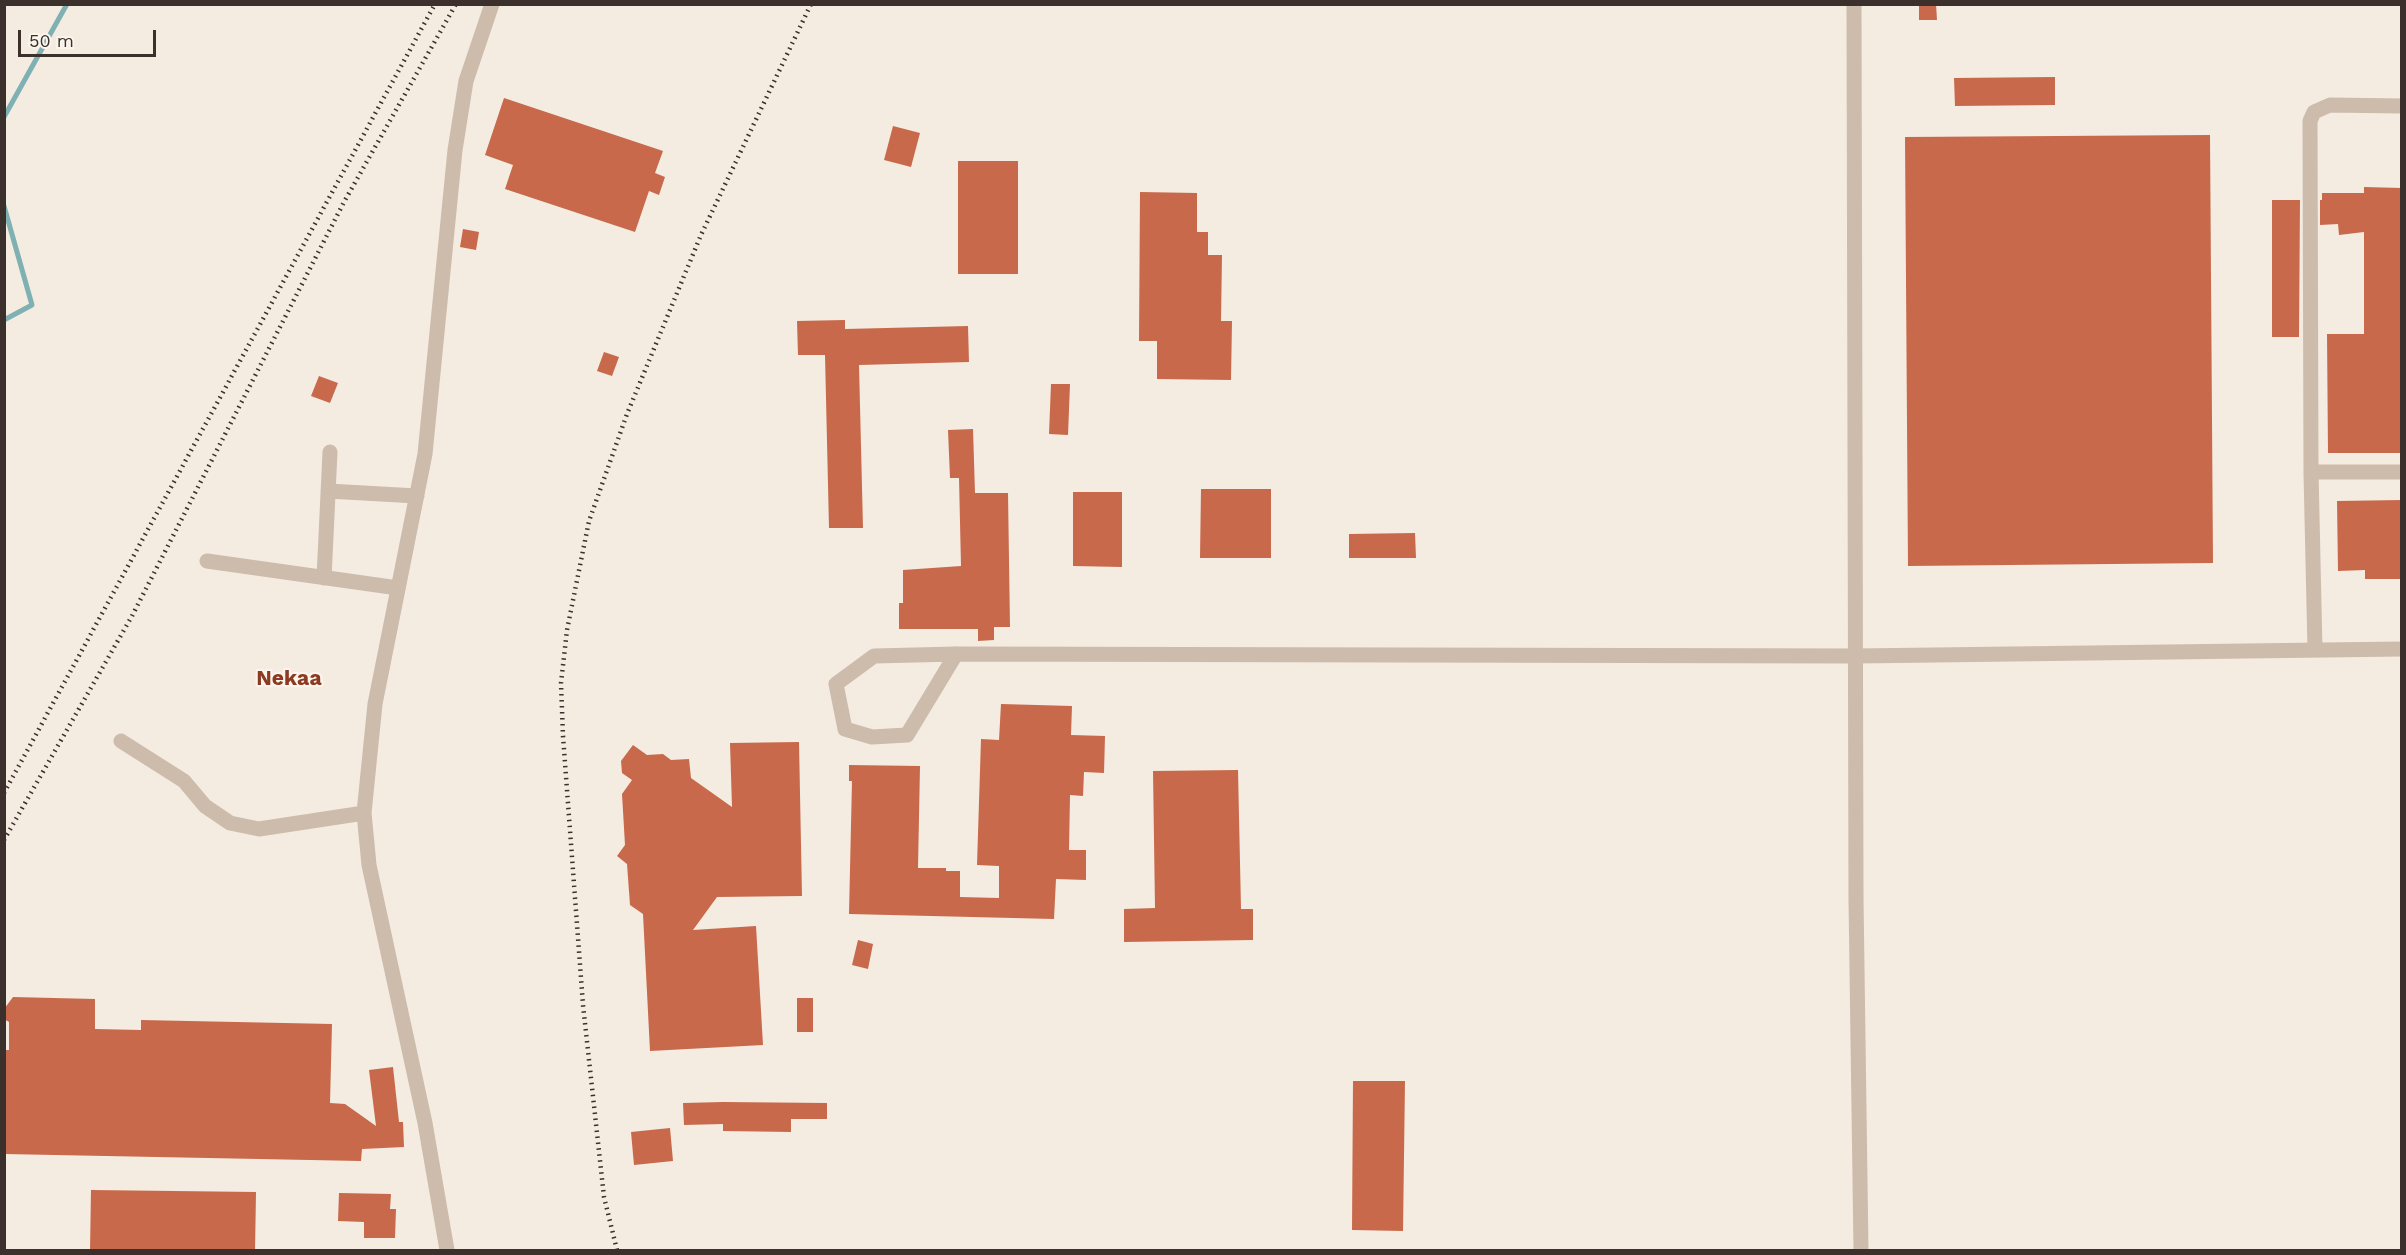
<!DOCTYPE html>
<style>
body{margin:0}
#map{position:relative;width:2406px;height:1255px;overflow:hidden;background:#f4ebe1;font-family:"Work Sans",sans-serif}
canvas{display:block}
.frame{position:absolute;inset:0;border:6px solid #3b302b;pointer-events:none}
.scale{position:absolute;left:18px;top:30px;width:138px;height:27px;box-sizing:border-box;border:3px solid #3b302b;border-top:0;padding-left:8px;font-size:18px;line-height:21px;white-space:nowrap;color:#3b302b;-webkit-text-stroke:4px #fbf5ee;paint-order:stroke}
</style>
<div id="map">
<canvas width="2406" height="1255"></canvas>
<div class="frame"></div>
<div class="scale">50 m</div>
</div>
<script>
const g = document.querySelector('canvas').getContext('2d');
g.lineJoin = 'round';
function poly(rows) {
  const path = new Path2D();
  for (const r of rows) {
    path.moveTo(r[0], r[1]);
    for (let i = 2; i < r.length; i += 2) path.lineTo(r[i], r[i + 1]);
  }
  return path;
}
function stroke(path, color, width, dash) {
  g.strokeStyle = color;
  g.lineWidth = width;
  g.lineCap = dash ? 'butt' : 'round';
  g.setLineDash(dash || []);
  g.stroke(path);
}
function fillPath(path, color) {
  g.fillStyle = color;
  g.fill(path, 'evenodd');
}
function label(font, color, halo, rows, align = 'center') {
  g.font = font + ' "Work Sans",sans-serif';
  g.lineWidth = 4.5;
  g.setLineDash([]);
  g.textBaseline = 'middle';
  g.strokeStyle = halo;
  g.fillStyle = color;
  for (const [text, x, y, turn = 0] of rows) {
    g.save();
    g.translate(x, y);
    g.rotate((+turn || 0) * Math.PI / 180);
    g.textAlign = isNaN(turn) ? turn : align;
    if (halo) g.strokeText(text, 0, 0);
    g.fillText(text, 0, 0);
    g.restore();
  }
}
stroke(poly([
 [4,117,67,4],
 [4,206,32,305,4,320]
]), '#7fb0b2', 5);
fillPath(poly([
 [1919,4,1936,4,1937,20,1919,20],
 [2055,77,2055,105,1955,106,1954,78],
 [504,98,663,151,655,173,665,177,659,195,649,191,635,232,505,189,513,165,485,155],
 [893,126,920,133,911,167,884,160],
 [2210,135,2213,563,1908,566,1905,137],
 [958,161,1018,161,1018,274,958,274],
 [2364,187,2402,188,2402,453,2328,453,2327,334,2364,334,2364,232,2339,235,2338,224,2320,225,2320,200,2322,200,2322,193,2364,193],
 [1140,192,1197,193,1197,232,1208,232,1208,255,1222,255,1221,321,1232,321,1231,380,1157,379,1157,341,1139,341],
 [2272,200,2300,200,2299,337,2272,337],
 [463,229,479,232,476,250,460,247],
 [845,320,845,329,968,326,969,362,859,365,863,528,829,528,825,355,798,355,797,321],
 [604,352,619,357,612,376,597,371],
 [319,376,338,383,330,403,311,396],
 [1051,384,1070,384,1068,435,1049,434],
 [973,429,975,493,1008,493,1010,627,994,627,994,640,978,641,978,629,899,629,899,603,903,603,903,570,961,566,959,478,950,478,948,430],
 [1201,489,1271,489,1271,558,1200,558],
 [1073,492,1122,492,1122,567,1073,566],
 [2402,500,2402,579,2365,579,2365,570,2338,571,2337,501],
 [1415,533,1416,558,1349,558,1349,534],
 [1001,704,1072,706,1071,735,1105,736,1104,773,1084,772,1083,796,1070,795,1069,850,1086,850,1086,880,1056,879,1054,919,849,914,852,781,849,781,849,765,920,766,918,868,946,868,946,871,960,871,960,897,999,898,999,866,977,865,981,739,999,740],
 [799,742,802,896,717,897,693,930,756,926,763,1045,650,1051,643,914,630,905,627,864,617,856,625,845,622,794,632,780,622,773,621,761,633,745,647,755,663,754,671,760,689,759,691,778,732,807,730,743],
 [1238,770,1241,909,1253,909,1253,940,1124,942,1124,909,1155,908,1153,771],
 [858,940,873,944,868,969,852,965],
 [13,997,95,999,95,1029,141,1030,141,1020,332,1024,330,1103,345,1104,376,1126,369,1070,393,1067,399,1122,403,1122,404,1147,362,1149,361,1161,4,1154,4,1050,9,1050,9,1022,4,1019,4,1009],
 [797,998,813,998,813,1032,797,1032],
 [1353,1081,1405,1081,1403,1231,1352,1230],
 [723,1102,827,1103,827,1119,791,1119,791,1132,723,1131,723,1124,684,1125,683,1103],
 [670,1128,673,1161,634,1165,631,1132],
 [91,1190,256,1192,255,1251,90,1251],
 [339,1193,391,1194,390,1209,396,1209,395,1238,364,1238,364,1222,338,1221]
]), '#c8694b');
stroke(poly([
 [1854,4,1856,899,1861,1250],
 [2311,472,2402,472],
 [328,491,417,496],
 [207,561,398,588],
 [324,578,330,452],
 [2315,650,2311,472,2310,121,2314,112,2330,105,2402,106],
 [956,654,907,735,872,737,845,729,836,684,874,656,956,654,1856,656,2402,649],
 [121,741,184,781,205,806,230,823,259,829,364,813],
 [447,1250,425,1123,369,865,364,813,375,704,425,454,455,150,466,81,492,4]
]), '#cdbbac', 15);
stroke(poly([
 [4,793,435,4],
 [4,840,132,616,344,202,456,4],
 [617,1250,604,1197,583,1005,563,736,561,683,567,630,589,521,627,414,701,235,811,4]
]), '#3b302b', 4.5, [1.5, 4.5]);
label('bold 21px', '#8c3b22', '#fbf5ee', [
 ["Nekaa",289,679]
]);
</script>
